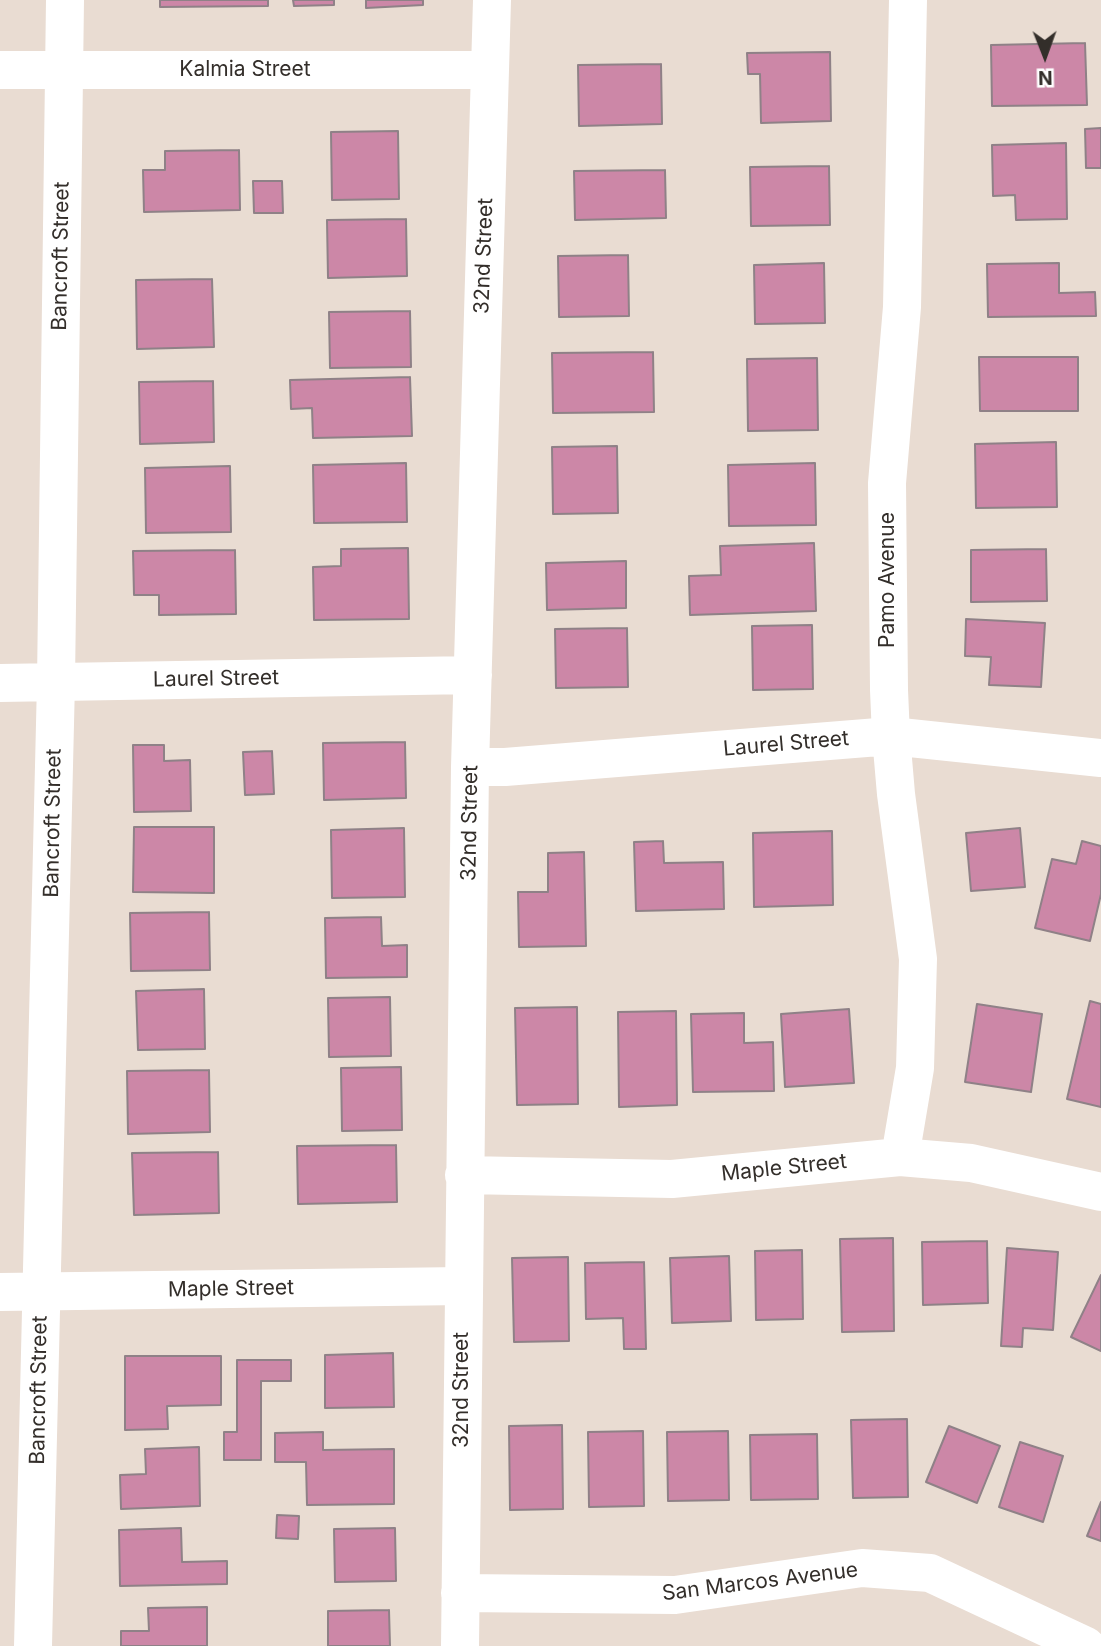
<!DOCTYPE html>
<style>
body{margin:0}
#map{position:relative;width:1101px;height:1646px;overflow:hidden;background:#e9dcd2;font-family:Inter,sans-serif}
canvas{display:block}
.north{position:absolute;left:1010px;top:21px;width:70px;height:70px;-webkit-text-stroke:5px #fff;paint-order:stroke;rotate:179deg;font-size:19px;font-weight:700;line-height:28px;text-align:center;color:#332e2a}
.north::after{content:'';display:block;margin:auto;width:24px;height:32px;background:#332e2a;clip-path:polygon(50% 0,100% 100%,50% 72%,0 100%)}
</style>
<div id="map">
<canvas width="1101" height="1646"></canvas>
<div class="north">N</div>
</div>
<script>
const g = document.querySelector('canvas').getContext('2d');
g.lineJoin = 'round';
function fillPath(path, color) {
  g.fillStyle = color;
  g.fill(path, 'evenodd');
}
function poly(rows) {
  const path = new Path2D();
  for (const r of rows) {
    path.moveTo(r[0], r[1]);
    for (let i = 2; i < r.length; i += 2) path.lineTo(r[i], r[i + 1]);
  }
  return path;
}
function stroke(path, color, width, dash) {
  g.strokeStyle = color;
  g.lineWidth = width;
  g.lineCap = dash ? 'butt' : 'round';
  g.setLineDash(dash || []);
  g.stroke(path);
}
function label(font, color, halo, rows, align = 'center') {
  g.font = font + ' Inter,sans-serif';
  g.lineWidth = 5;
  g.setLineDash([]);
  g.textBaseline = 'middle';
  g.strokeStyle = halo;
  g.fillStyle = color;
  for (const [text, x, y, turn = 0] of rows) {
    g.save();
    g.translate(x, y);
    g.rotate((+turn || 0) * Math.PI / 180);
    g.textAlign = isNaN(turn) ? turn : align;
    if (halo) g.strokeText(text, 0, 0);
    g.fillText(text, 0, 0);
    g.restore();
  }
}
const building = poly([
 [160,0,268,0,268,6,160,7,160,0],
 [293,0,334,0,334,5,294,6,293,0],
 [366,0,423,0,423,5,366,8,366,0],
 [1085,43,1087,105,992,106,991,45,1085,43],
 [830,52,831,121,761,123,760,74,748,74,747,53,830,52],
 [661,64,662,124,579,126,578,65,661,64],
 [1101,128,1101,168,1086,168,1085,129,1101,128],
 [398,131,399,199,332,200,331,132,398,131],
 [1066,143,1067,219,1016,220,1015,195,993,196,992,145,1066,143],
 [239,150,240,210,144,212,143,170,165,170,165,151,239,150],
 [829,166,830,225,751,226,750,167,829,166],
 [665,170,666,218,575,220,574,171,665,170],
 [253,181,282,181,283,213,254,213,253,181],
 [406,219,407,276,328,278,327,220,406,219],
 [628,255,629,316,559,317,558,256,628,255],
 [824,263,825,323,755,324,754,265,824,263],
 [1059,263,1059,293,1095,292,1096,316,988,317,987,264,1059,263],
 [212,279,214,347,137,349,136,280,212,279],
 [410,311,411,367,330,368,329,312,410,311],
 [653,352,654,412,553,413,552,353,653,352],
 [979,357,1078,357,1078,411,980,411,979,357],
 [817,358,818,430,748,431,747,359,817,358],
 [410,377,412,436,313,438,312,408,291,409,290,380,410,377],
 [213,381,214,442,140,444,139,382,213,381],
 [1056,442,1057,507,976,508,975,444,1056,442],
 [617,446,618,513,553,514,552,447,617,446],
 [406,463,407,522,314,523,313,465,406,463],
 [815,463,816,525,729,526,728,465,815,463],
 [230,466,231,532,146,533,145,468,230,466],
 [814,543,816,611,690,615,689,576,721,575,720,546,814,543],
 [408,548,409,619,314,620,313,567,341,566,341,549,408,548],
 [1046,549,1047,601,971,602,971,550,1046,549],
 [235,550,236,614,159,615,159,595,134,595,133,551,235,550],
 [626,561,626,608,547,610,546,563,626,561],
 [966,619,1045,623,1041,687,989,685,991,657,965,656,966,619],
 [812,625,813,689,753,690,752,626,812,625],
 [627,628,628,687,556,688,555,629,627,628],
 [405,742,406,798,324,800,323,743,405,742],
 [133,745,164,745,164,761,190,760,191,811,134,812,133,745],
 [272,751,274,794,245,795,243,752,272,751],
 [134,827,214,827,214,893,133,892,134,827],
 [404,828,405,897,332,898,331,830,404,828],
 [1020,828,1025,887,971,891,966,833,1020,828],
 [832,831,833,905,754,907,753,833,832,831],
 [663,841,664,863,723,862,724,909,636,911,634,842,663,841],
 [1082,841,1101,846,1101,894,1090,941,1035,928,1052,859,1076,864,1082,841],
 [584,852,586,946,519,947,518,892,548,892,548,853,584,852],
 [209,912,210,970,131,971,130,913,209,912],
 [381,917,382,946,407,945,407,977,326,978,325,918,381,917],
 [204,989,205,1049,138,1050,136,991,204,989],
 [390,997,391,1056,329,1057,328,998,390,997],
 [1090,1001,1101,1004,1101,1107,1067,1099,1090,1001],
 [977,1004,1042,1014,1031,1092,965,1082,977,1004],
 [577,1007,578,1104,517,1105,515,1008,577,1007],
 [849,1009,854,1083,785,1087,781,1014,849,1009],
 [676,1011,677,1105,619,1107,618,1012,676,1011],
 [744,1013,744,1043,773,1042,774,1091,693,1092,691,1014,744,1013],
 [401,1067,402,1130,342,1131,341,1068,401,1067],
 [209,1070,210,1132,128,1134,127,1071,209,1070],
 [396,1145,397,1202,298,1204,297,1146,396,1145],
 [218,1152,219,1213,134,1215,132,1153,218,1152],
 [893,1238,894,1331,842,1332,840,1239,893,1238],
 [987,1241,988,1303,923,1305,922,1242,987,1241],
 [1007,1248,1058,1252,1053,1330,1023,1328,1022,1347,1001,1346,1007,1248],
 [802,1250,803,1319,756,1320,755,1251,802,1250],
 [729,1256,731,1321,672,1323,670,1258,729,1256],
 [568,1257,569,1341,514,1342,512,1258,568,1257],
 [644,1262,646,1349,624,1349,623,1318,586,1319,585,1263,644,1262],
 [1101,1275,1101,1351,1071,1337,1101,1275],
 [393,1353,394,1407,325,1408,325,1355,393,1353],
 [125,1356,221,1356,221,1405,167,1406,168,1429,125,1430,125,1356],
 [237,1360,291,1360,291,1381,261,1381,261,1460,224,1460,224,1432,237,1432,237,1360],
 [907,1419,908,1497,853,1498,851,1420,907,1419],
 [562,1425,563,1509,510,1510,509,1426,562,1425],
 [949,1426,1000,1446,977,1503,926,1482,949,1426],
 [643,1431,644,1506,589,1507,588,1432,643,1431],
 [728,1431,729,1500,668,1501,667,1432,728,1431],
 [323,1432,323,1450,394,1449,394,1504,307,1505,306,1462,275,1462,275,1433,323,1432],
 [817,1434,818,1499,751,1500,750,1435,817,1434],
 [1020,1442,1063,1456,1043,1522,999,1507,1020,1442],
 [199,1447,200,1506,121,1509,120,1475,146,1474,145,1449,199,1447],
 [1101,1502,1101,1541,1087,1536,1101,1502],
 [277,1515,299,1516,298,1539,276,1538,277,1515],
 [181,1528,182,1562,227,1561,227,1584,120,1586,119,1530,181,1528],
 [395,1528,396,1581,335,1582,334,1529,395,1528],
 [207,1607,207,1646,121,1646,121,1631,149,1631,148,1608,207,1607],
 [389,1610,390,1646,328,1646,328,1611,389,1610]
]);
fillPath(building, '#cc87a7');
stroke(building, '#8f8187', 2);
stroke(poly([
 [0,70,489,70],
 [0,683,473,675],
 [470,767,505,767,891,736,1101,758],
 [900,1157,915,1068,918,959,896,794,891,736,889,690,887,483,902,307,908,0],
 [464,1175,672,1179,900,1157,971,1163,1101,1192],
 [0,1292,463,1286],
 [460,1593,675,1595,862,1568,930,1573,1086,1646],
 [33,1646,56,682,65,0],
 [460,1646,470,767,492,0]
]), '#fff', 38);
label('21px', '#332e2a', '#fff', [
 ["Kalmia Street",245,70],
 ["Bancroft Street",61,256,-89],
 ["32nd Street",484,256,-88],
 ["Pamo Avenue",888,580,-90],
 ["Laurel Street",216,679,-1],
 ["Laurel Street",786,744,-5],
 ["Bancroft Street",53,823,-89],
 ["32nd Street",470,823,-89],
 ["Maple Street",784,1168,-6],
 ["Maple Street",231,1289,-1],
 ["Bancroft Street",39,1390,-89],
 ["32nd Street",462,1390,-90],
 ["San Marcos Avenue",760,1582,-7]
]);
</script>
